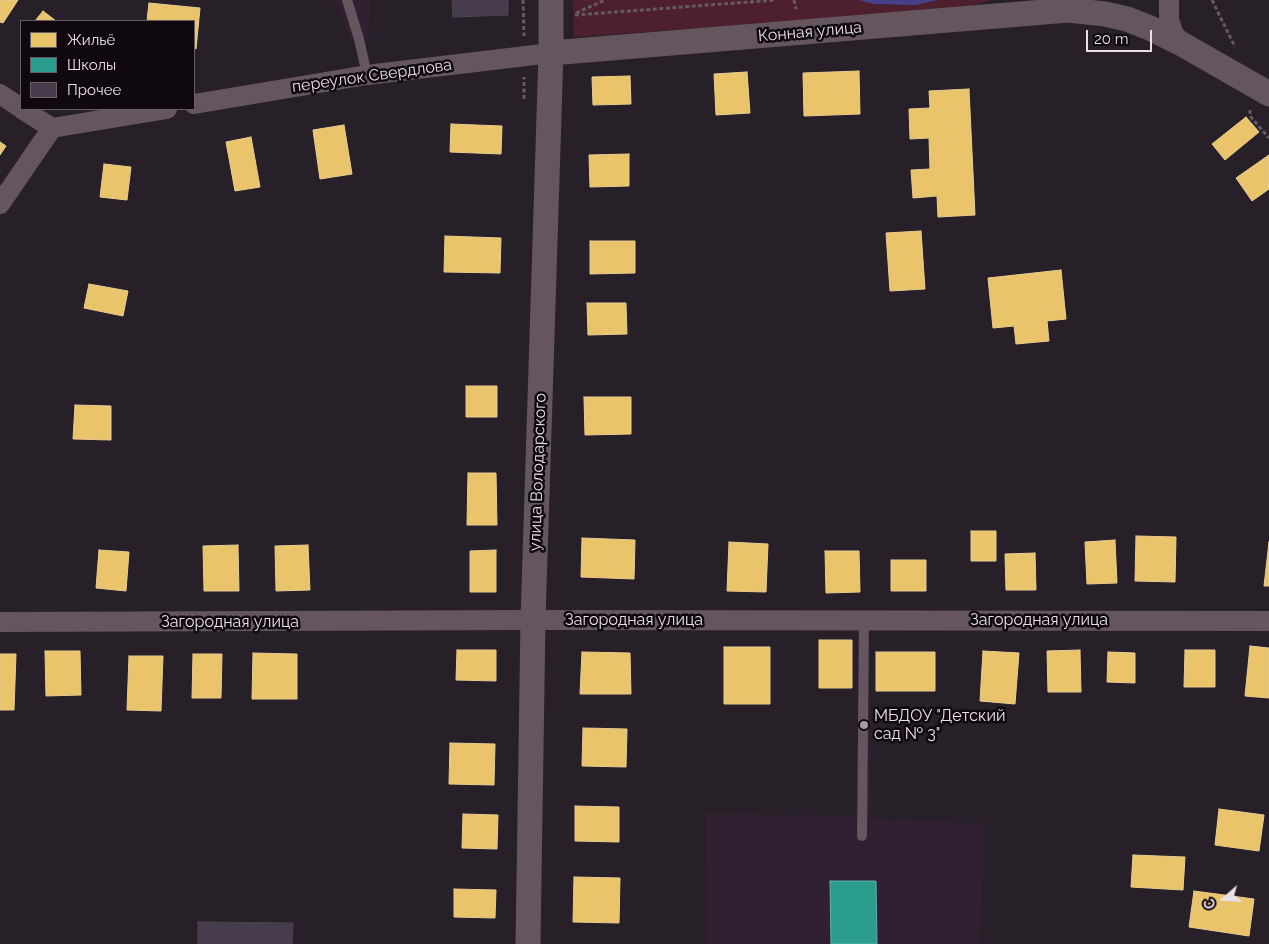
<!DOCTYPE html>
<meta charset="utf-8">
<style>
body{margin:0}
#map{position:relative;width:1269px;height:944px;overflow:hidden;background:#272028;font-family:Raleway,sans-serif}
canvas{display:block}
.legend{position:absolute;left:20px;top:20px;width:175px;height:90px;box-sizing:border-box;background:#0f090f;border:1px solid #665f66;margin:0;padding:6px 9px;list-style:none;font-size:15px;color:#e8dfe9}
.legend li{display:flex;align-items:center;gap:10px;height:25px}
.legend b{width:25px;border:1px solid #665f66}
.north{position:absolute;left:1199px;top:874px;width:50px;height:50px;-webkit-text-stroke:4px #0f090f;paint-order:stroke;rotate:251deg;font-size:14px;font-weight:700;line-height:20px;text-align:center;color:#e8dfe9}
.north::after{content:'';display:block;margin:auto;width:18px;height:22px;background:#e8dfe9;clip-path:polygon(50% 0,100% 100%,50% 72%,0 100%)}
.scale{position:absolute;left:1086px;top:30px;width:66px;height:22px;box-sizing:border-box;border:2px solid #e8dfe9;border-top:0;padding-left:6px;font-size:15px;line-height:18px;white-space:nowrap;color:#e8dfe9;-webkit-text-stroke:4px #0f090f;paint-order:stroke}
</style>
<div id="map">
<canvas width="1269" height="944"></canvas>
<ul class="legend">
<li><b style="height:14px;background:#e9c46a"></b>Жильё</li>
<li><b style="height:14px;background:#2a9d8f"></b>Школы</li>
<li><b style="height:14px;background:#473c4d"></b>Прочее</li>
</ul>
<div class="north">С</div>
<div class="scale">20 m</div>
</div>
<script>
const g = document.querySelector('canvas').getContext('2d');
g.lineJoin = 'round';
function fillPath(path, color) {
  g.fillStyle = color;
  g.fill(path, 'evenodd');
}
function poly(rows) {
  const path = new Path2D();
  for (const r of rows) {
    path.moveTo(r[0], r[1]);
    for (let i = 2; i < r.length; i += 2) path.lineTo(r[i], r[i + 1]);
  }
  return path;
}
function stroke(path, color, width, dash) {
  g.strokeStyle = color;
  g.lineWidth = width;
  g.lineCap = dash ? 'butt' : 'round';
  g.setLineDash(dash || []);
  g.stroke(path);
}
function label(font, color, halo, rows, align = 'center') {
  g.font = font + ' Raleway,sans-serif';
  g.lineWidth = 5;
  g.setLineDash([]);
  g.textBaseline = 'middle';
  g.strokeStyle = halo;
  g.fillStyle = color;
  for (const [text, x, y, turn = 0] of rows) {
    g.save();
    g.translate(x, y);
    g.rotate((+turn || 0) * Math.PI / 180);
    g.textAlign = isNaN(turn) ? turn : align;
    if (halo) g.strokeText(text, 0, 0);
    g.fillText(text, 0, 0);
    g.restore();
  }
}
fillPath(poly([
 [334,0,370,0,369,38,351,40],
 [858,636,869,636,871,818,985,824,980,944,707,944,706,813,859,817]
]), '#312032');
fillPath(poly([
 [573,0,991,0,959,10,574,37]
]), '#4e202e');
fillPath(poly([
 [858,0,938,0,916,5,874,4]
]), '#44408a');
const homes = poly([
 [0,0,18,0,3,23,0,22,0,0],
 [149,3,200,8,196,49,194,48,194,21,147,21,149,3],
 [43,11,56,21,35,21,43,11],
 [859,71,860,114,804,116,803,73,859,71],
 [747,72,750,113,716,115,714,74,747,72],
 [630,76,631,104,593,105,592,77,630,76],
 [969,89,975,215,938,217,937,196,913,198,911,170,930,169,929,138,910,139,909,109,930,108,929,91,969,89],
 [1246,117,1259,132,1225,160,1212,144,1246,117],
 [451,124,502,126,501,154,450,152,451,124],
 [344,125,352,174,320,179,313,130,344,125],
 [251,137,260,187,235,191,226,142,251,137],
 [0,142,6,146,0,155,0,142],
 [629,154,629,186,590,187,589,155,629,154],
 [1269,155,1269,189,1252,201,1236,178,1269,155],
 [104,164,131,167,127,200,100,197,104,164],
 [921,231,925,289,890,291,886,233,921,231],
 [445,236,501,238,500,273,444,272,445,236],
 [590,241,635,241,635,273,590,274,590,241],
 [1061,270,1066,319,1047,321,1049,341,1016,344,1014,326,993,328,988,278,1061,270],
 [89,284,128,291,123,316,84,308,89,284],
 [587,303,626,303,627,334,588,335,587,303],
 [466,386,497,386,497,417,466,417,466,386],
 [584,397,631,397,631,434,585,435,584,397],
 [75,405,111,406,111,440,73,439,75,405],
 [468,473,496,473,497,525,467,525,468,473],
 [971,531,996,531,996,561,971,561,971,531],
 [1136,536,1176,537,1175,582,1135,581,1136,536],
 [582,538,635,540,634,579,581,577,582,538],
 [1115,540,1117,583,1087,584,1085,542,1115,540],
 [729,542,768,544,766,592,727,591,729,542],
 [1269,542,1269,586,1264,586,1269,542],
 [238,545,239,591,204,591,203,546,238,545],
 [308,545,310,590,276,591,275,546,308,545],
 [99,550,129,552,126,591,96,588,99,550],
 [496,550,496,592,470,592,470,551,496,550],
 [825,551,859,551,860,592,826,593,825,551],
 [1035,553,1036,590,1006,590,1005,554,1035,553],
 [891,560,926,560,926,591,891,591,891,560],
 [819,640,852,640,852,688,819,688,819,640],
 [1250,646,1269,648,1269,698,1245,696,1250,646],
 [724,647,770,647,770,704,724,704,724,647],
 [457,650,496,650,496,681,456,680,457,650],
 [1080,650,1081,692,1048,692,1047,651,1080,650],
 [1185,650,1215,650,1215,687,1184,687,1185,650],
 [45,651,80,651,81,695,46,696,45,651],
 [983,651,1019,653,1015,704,980,701,983,651],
 [582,652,630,653,631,694,580,694,582,652],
 [876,652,935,652,935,691,876,691,876,652],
 [1108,652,1135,653,1135,683,1107,682,1108,652],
 [253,653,297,654,297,699,252,699,253,653],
 [0,654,16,654,14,710,0,710,0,654],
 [193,654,222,654,221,698,192,698,193,654],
 [129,656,163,656,161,711,127,710,129,656],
 [583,728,627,729,626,767,582,766,583,728],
 [450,743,495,744,494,785,449,784,450,743],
 [575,806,619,807,619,842,575,841,575,806],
 [1219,809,1264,815,1259,851,1215,845,1219,809],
 [463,814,498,815,497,849,462,848,463,814],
 [1133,855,1185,857,1183,890,1131,887,1133,855],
 [574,877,620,878,619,923,573,922,574,877],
 [454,889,496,890,495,918,454,917,454,889],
 [1194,891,1254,899,1249,936,1189,927,1194,891]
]);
fillPath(homes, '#e9c46a');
stroke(homes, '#e9cc90', 1);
const schools = poly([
 [830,881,876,881,877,944,831,944,830,881]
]);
fillPath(schools, '#2a9d8f');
stroke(schools, '#63b1aa', 1);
const building = poly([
 [452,0,508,0,508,15,453,17,452,0],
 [198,922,293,923,292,944,198,944,198,922]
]);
fillPath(building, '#473c4d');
stroke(building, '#4b464e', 1);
stroke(poly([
 [523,0,524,36],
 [794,0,796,9],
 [1212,0,1235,47],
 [576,13,605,0],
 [575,15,776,0],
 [524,99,524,77],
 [1250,110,1250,116,1269,138]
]), '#665a62', 3, [4, 2.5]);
stroke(poly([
 [347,0,359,39,367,75],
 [862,836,864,620]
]), '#65555f', 10);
stroke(poly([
 [1169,0,1169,20,1173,32,1180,43],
 [0,94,21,108],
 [194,104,367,75,551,53],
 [22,109,52,128,167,109],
 [0,204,52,128],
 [0,622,533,620,1269,621]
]), '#65555f', 20);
stroke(poly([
 [551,53,1068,10,1105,14,1127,19,1150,28,1180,43,1269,94],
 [528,944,533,620,551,53,551,0]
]), '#65555f', 25);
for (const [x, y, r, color] of [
 [864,725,5,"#a49ca5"]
]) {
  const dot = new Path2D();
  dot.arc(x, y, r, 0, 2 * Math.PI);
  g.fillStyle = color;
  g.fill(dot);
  stroke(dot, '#0f090f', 2);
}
label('16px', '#e8dfe9', '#0f090f', [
 ["Конная улица",810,32,-5],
 ["переулок Свердлова",372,76,-8],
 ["улица Володарского",538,472,-88],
 ["Загородная улица",634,620],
 ["Загородная улица",1039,620],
 ["Загородная улица",230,622]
]);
label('16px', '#e8dfe9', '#0f090f', [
 ["МБДОУ \"Детский",874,716],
 ["сад № 3\"",874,734]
], 'left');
</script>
